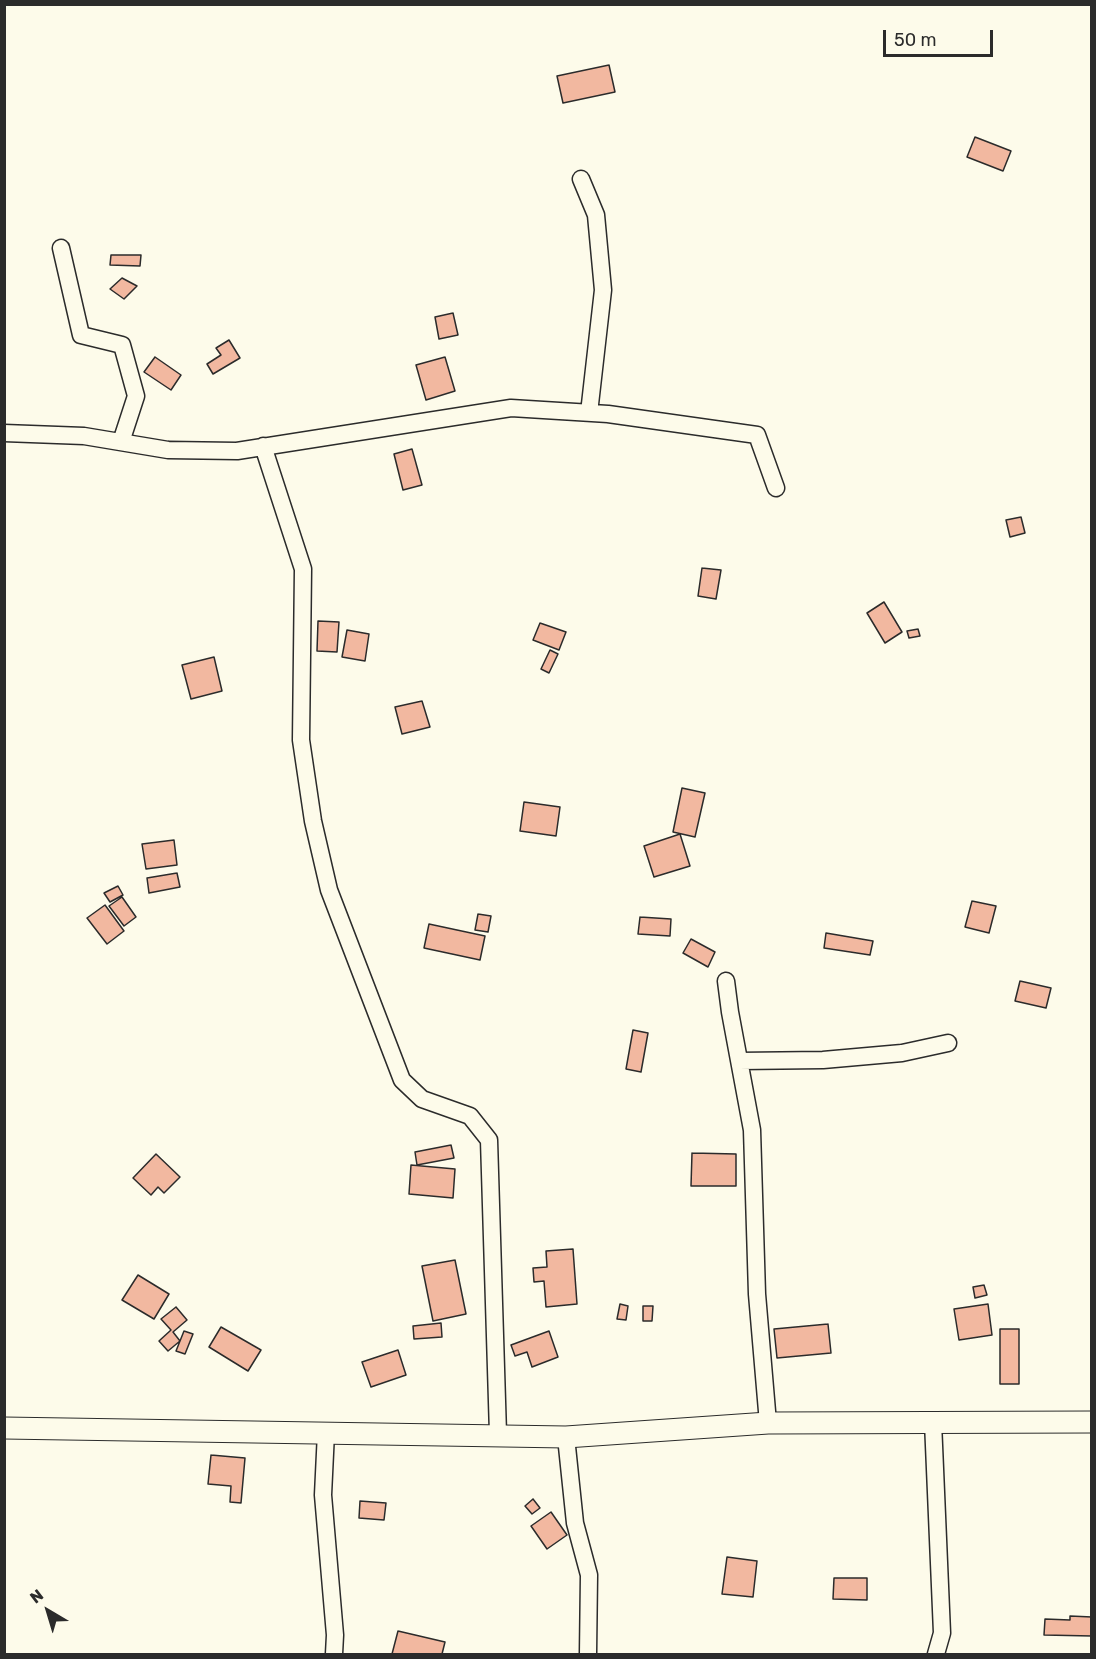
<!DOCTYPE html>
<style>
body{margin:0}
#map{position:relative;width:1096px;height:1659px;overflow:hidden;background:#fdfbea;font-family:Rubik,sans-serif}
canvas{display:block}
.frame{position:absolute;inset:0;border:6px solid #2b2b2b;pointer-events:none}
.north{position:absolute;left:18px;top:1581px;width:60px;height:60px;-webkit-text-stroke:4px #fdfbea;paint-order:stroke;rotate:322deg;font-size:16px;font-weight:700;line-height:24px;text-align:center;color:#2b2b2b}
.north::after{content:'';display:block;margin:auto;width:21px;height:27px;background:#2b2b2b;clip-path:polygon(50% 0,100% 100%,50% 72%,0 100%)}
.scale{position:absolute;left:883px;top:30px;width:110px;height:27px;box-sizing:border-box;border:3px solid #2b2b2b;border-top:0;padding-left:8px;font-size:18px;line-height:21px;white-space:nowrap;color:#2b2b2b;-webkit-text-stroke:4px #fdfbea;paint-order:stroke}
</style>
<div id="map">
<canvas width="1096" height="1659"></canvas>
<div class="frame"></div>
<div class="north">N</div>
<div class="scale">50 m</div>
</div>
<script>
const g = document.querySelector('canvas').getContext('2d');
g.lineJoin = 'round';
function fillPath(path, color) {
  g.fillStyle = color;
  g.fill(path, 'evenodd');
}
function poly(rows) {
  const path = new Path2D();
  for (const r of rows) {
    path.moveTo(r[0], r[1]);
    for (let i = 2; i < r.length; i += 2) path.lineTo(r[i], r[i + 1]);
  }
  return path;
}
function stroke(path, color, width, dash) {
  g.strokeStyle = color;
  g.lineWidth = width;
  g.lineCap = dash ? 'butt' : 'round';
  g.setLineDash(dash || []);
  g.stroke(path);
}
const building = poly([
 [609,65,615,92,563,103,557,76,609,65],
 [975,137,1011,151,1003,171,967,157,975,137],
 [111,255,141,255,140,266,110,265,111,255],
 [122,278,137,286,124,299,110,289,122,278],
 [453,313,458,335,439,339,435,317,453,313],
 [229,340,240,358,213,374,207,364,221,355,216,348,229,340],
 [155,357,181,375,171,390,144,372,155,357],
 [445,357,455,391,426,400,416,365,445,357],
 [412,449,422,485,403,490,394,454,412,449],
 [1021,517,1025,533,1010,537,1006,520,1021,517],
 [702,568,721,570,716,599,698,596,702,568],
 [884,602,902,632,885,643,867,613,884,602],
 [318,621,339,622,337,652,317,651,318,621],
 [540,623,566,632,559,650,533,640,540,623],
 [918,629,920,636,909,638,907,631,918,629],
 [347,630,369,634,365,661,342,657,347,630],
 [550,650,558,654,549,673,541,669,550,650],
 [214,657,222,691,191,699,182,665,214,657],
 [422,701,430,727,402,734,395,707,422,701],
 [682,788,705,793,695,837,673,832,682,788],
 [524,802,560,807,556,836,520,831,524,802],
 [680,834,690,866,654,877,644,846,680,834],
 [174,840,177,865,146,869,142,844,174,840],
 [177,873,180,887,149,893,147,878,177,873],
 [118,886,123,895,110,902,104,893,118,886],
 [122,897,136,917,124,926,109,906,122,897],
 [972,901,996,906,989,933,965,927,972,901],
 [105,905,124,931,107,944,87,918,105,905],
 [478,914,491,916,488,932,475,930,478,914],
 [640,917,671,919,670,936,638,934,640,917],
 [429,924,485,936,480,960,424,948,429,924],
 [826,933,873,941,870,955,824,948,826,933],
 [691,939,715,952,708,967,683,953,691,939],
 [1020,981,1051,988,1046,1008,1015,1001,1020,981],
 [633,1030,648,1033,641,1072,626,1069,633,1030],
 [451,1145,454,1158,417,1165,415,1152,451,1145],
 [692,1153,736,1154,736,1186,691,1186,692,1153],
 [156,1154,180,1177,164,1193,158,1187,151,1195,133,1178,156,1154],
 [411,1165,455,1169,453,1198,409,1194,411,1165],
 [573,1249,577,1304,546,1307,544,1281,534,1282,533,1268,547,1267,546,1251,573,1249],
 [455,1260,466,1314,433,1321,422,1266,455,1260],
 [138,1275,169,1294,154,1319,122,1300,138,1275],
 [984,1285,987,1295,975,1298,973,1287,984,1285],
 [620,1304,628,1306,626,1320,617,1319,620,1304],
 [988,1304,992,1335,959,1340,954,1309,988,1304],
 [643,1306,653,1306,652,1321,643,1321,643,1306],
 [176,1307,187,1320,173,1332,180,1341,168,1351,159,1341,171,1330,161,1319,176,1307],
 [441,1323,442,1337,414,1339,413,1326,441,1323],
 [828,1324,831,1353,777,1358,774,1329,828,1324],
 [221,1327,261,1350,248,1371,209,1347,221,1327],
 [1000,1329,1019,1329,1019,1384,1000,1384,1000,1329],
 [184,1331,193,1334,185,1354,176,1351,184,1331],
 [549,1331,558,1357,532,1367,527,1352,515,1356,511,1345,549,1331],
 [398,1350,406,1375,371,1387,362,1362,398,1350],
 [211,1455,245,1458,241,1503,230,1502,231,1486,208,1484,211,1455],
 [533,1499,540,1508,532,1514,525,1506,533,1499],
 [360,1501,386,1503,384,1520,359,1518,360,1501],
 [551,1512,567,1535,547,1549,531,1526,551,1512],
 [727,1557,757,1561,753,1597,722,1594,727,1557],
 [834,1578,867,1578,867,1600,833,1599,834,1578],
 [1070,1616,1092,1617,1092,1636,1044,1635,1045,1619,1070,1620,1070,1616],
 [398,1631,445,1642,442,1654,392,1654,398,1631]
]);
fillPath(building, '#f2b8a0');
stroke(building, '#2b2b2b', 1.5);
const minor = poly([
 [581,179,596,215,603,290,589,413],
 [61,248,81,335,122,345,136,396,121,442],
 [4,433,84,436,168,450,237,451,511,408,608,414,757,435,776,488],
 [263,446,303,569,301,740,313,821,329,890,402,1080,422,1099,470,1116,489,1140,498,1434],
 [726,981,730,1012,752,1130,757,1294,768,1423],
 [739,1061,823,1060,902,1053,948,1043],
 [933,1422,942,1633,936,1654],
 [326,1432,323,1495,335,1635,334,1654],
 [566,1437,575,1523,589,1575,588,1654]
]);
const major = poly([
 [4,1428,566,1437,768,1423,1092,1422]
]);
stroke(minor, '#2b2b2b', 19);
stroke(major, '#2b2b2b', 23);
stroke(minor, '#fdfbea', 16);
stroke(major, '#fdfbea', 21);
</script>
